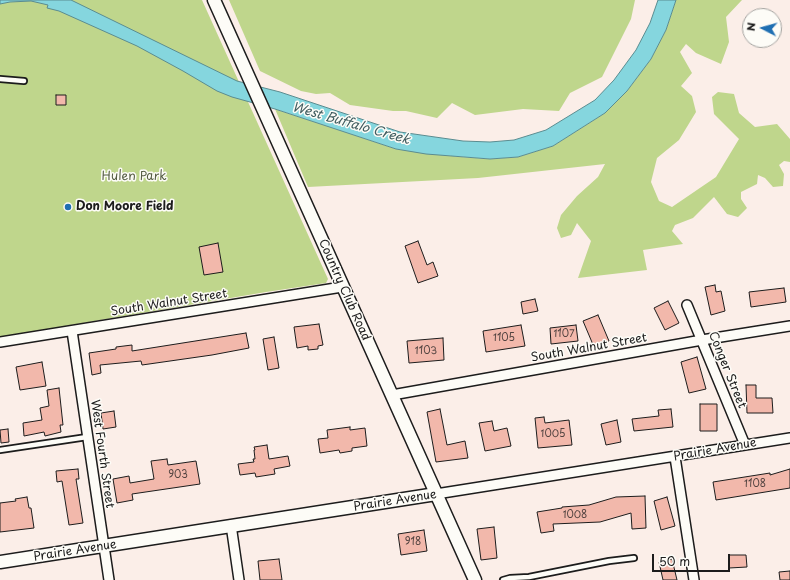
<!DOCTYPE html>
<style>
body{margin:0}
#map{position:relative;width:790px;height:580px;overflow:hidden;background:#fbeee8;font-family:"Playpen Sans",sans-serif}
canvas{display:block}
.north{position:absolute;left:742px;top:8px;width:40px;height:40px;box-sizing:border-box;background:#fdfcf7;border:1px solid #a3a29f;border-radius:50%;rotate:276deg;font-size:11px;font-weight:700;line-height:16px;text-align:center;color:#1c1c1c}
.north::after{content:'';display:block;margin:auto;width:14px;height:18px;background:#1f6fb2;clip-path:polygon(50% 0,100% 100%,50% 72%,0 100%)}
.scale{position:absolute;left:652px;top:554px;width:78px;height:18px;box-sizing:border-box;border:2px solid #1c1c1c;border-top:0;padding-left:5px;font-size:12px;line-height:14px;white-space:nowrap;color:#1c1c1c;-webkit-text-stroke:3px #fdfcf7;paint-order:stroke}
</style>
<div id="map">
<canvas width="790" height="580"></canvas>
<div class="north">N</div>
<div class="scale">50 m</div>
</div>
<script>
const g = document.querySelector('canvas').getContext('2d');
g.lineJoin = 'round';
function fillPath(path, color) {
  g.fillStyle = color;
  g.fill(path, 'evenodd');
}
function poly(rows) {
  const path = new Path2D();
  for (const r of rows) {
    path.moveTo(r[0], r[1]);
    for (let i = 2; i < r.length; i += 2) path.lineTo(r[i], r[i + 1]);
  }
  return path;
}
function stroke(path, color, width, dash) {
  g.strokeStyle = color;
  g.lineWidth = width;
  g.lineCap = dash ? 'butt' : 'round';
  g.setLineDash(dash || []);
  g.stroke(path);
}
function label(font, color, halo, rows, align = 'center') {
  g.font = font + ' "Playpen Sans",sans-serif';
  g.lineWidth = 3;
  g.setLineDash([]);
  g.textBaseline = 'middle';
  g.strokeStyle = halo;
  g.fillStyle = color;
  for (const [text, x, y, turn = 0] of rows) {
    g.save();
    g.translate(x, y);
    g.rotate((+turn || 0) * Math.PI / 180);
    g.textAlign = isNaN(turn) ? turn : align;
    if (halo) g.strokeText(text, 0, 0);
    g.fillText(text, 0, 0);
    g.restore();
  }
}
fillPath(poly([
 [0,0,202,0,328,279,326,283,266,292,0,337],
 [229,0,635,0,631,19,602,77,570,93,559,111,523,109,475,115,452,103,437,118,406,111,393,111,350,105,330,93,316,94,301,91,260,71],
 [676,0,742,0,726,17,729,42,721,64,696,53,686,44,680,52,692,73,681,86,692,96,696,112,679,140,657,158,651,182,659,201,672,207,716,177,739,139,714,114,712,97,718,92,734,94,739,113,755,127,777,124,790,139,790,162,784,161,779,165,784,174,783,186,773,187,765,178,758,175,757,184,741,192,741,199,747,208,738,217,727,214,714,197,693,218,675,225,672,231,683,244,643,250,647,270,578,278,591,241,577,223,571,235,561,238,557,228,561,215,577,196,598,177,605,164,478,178,308,187,275,109,396,149,462,157,490,159,518,157,553,146,605,113,627,91,651,59,666,30]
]), '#bfd68c');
const water = poly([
 [0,0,71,0,237,81,280,92,400,132,463,141,490,142,514,140,546,130,595,100,614,80,636,50,650,23,658,0,676,0,666,30,651,59,627,91,605,113,553,146,518,157,490,159,426,154,396,149,275,109,232,97,217,91,183,71,137,46,59,11,47,8,48,5,31,1,10,2,0,4,0,0]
]);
fillPath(water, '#85d6de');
stroke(water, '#5b8c90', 1);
const building = poly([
 [56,95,66,95,66,105,56,105,56,95],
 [418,241,427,265,433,262,438,276,418,283,405,246,418,241],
 [218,243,223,272,204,275,199,247,218,243],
 [715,285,716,292,721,291,725,311,711,315,705,287,715,285],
 [784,288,786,302,751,307,749,292,784,288],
 [535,299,538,311,523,314,521,302,535,299],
 [668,301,679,323,665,330,654,308,668,301],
 [598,315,609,341,594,347,583,321,598,315],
 [319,324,323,345,318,346,318,349,308,350,308,346,297,348,294,327,319,324],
 [521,325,525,346,486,352,483,331,521,325],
 [576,325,578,341,551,344,550,328,576,325],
 [246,333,249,348,212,355,142,365,141,361,100,365,101,373,92,375,89,353,116,349,116,347,132,345,132,351,246,333],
 [274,337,279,368,268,370,263,339,274,337],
 [443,338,444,360,409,363,407,341,443,338],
 [697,357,706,389,689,393,681,362,697,357],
 [42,362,46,386,20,390,16,367,42,362],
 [746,385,756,385,756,398,772,398,773,413,747,413,746,385],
 [59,388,63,425,60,425,61,432,45,436,44,432,24,436,23,423,42,420,40,408,49,406,47,390,59,388],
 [700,404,717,404,717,431,700,431,700,404],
 [440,409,447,445,465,441,468,458,436,462,427,412,440,409],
 [671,409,673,427,634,431,632,419,659,416,658,410,671,409],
 [114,411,116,427,103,429,101,413,114,411],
 [544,417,545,423,569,420,572,445,538,448,535,418,544,417],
 [617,420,621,442,606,445,601,424,617,420],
 [492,421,494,431,507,428,511,446,485,451,479,423,492,421],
 [350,427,350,430,365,428,367,446,352,448,352,451,340,453,339,450,320,453,318,439,328,438,327,430,350,427],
 [8,429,9,442,1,443,0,430,8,429],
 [267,445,269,459,288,456,290,466,274,469,275,474,256,477,255,473,240,475,238,464,254,462,253,459,255,459,254,450,255,450,254,447,267,445],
 [167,459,168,465,196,461,200,484,132,494,133,500,117,503,113,479,129,476,130,483,154,479,151,461,167,459],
 [78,469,79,479,76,479,83,523,69,525,62,481,57,482,56,471,78,469],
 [790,469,790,488,716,500,713,482,770,473,770,475,790,469],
 [645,496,646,528,632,529,631,513,600,522,553,524,554,531,541,533,537,512,562,508,562,507,589,505,616,497,645,496],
 [27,497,29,508,31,508,34,528,0,532,0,503,16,501,15,499,27,497],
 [667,497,675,526,661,530,654,501,667,497],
 [494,527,497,558,481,560,477,529,494,527],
 [424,530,427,551,401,555,398,534,424,530],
 [729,555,746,555,747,567,729,568,729,555],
 [279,559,282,580,260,580,258,561,279,559],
 [672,559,677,580,663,580,659,562,672,559],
 [790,571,790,580,780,580,779,572,790,571]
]);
fillPath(building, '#f2b8ab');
stroke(building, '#1c1c1c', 1);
const lane = poly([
 [0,79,24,81],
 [0,450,87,437],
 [503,580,510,578,529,577,609,561,634,558]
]);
const street = poly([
 [687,305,745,445],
 [72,331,109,580],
 [0,342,342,287],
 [392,395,702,340,790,326],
 [675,457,694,580],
 [436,494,790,438],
 [231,525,239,580]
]);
const secondary = poly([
 [214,0,475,580],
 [0,562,436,494]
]);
stroke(lane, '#1c1c1c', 8);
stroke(street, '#1c1c1c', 12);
stroke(secondary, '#1c1c1c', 15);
stroke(lane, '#fdfcf7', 4.5);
stroke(street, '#fdfcf7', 9);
stroke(secondary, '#fdfcf7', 12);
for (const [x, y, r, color] of [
 [68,207,4,"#1f6fb2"]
]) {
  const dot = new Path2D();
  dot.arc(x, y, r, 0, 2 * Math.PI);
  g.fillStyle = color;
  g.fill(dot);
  stroke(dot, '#fdfcf7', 1.5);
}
label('10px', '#524340', null, [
 ["1107",564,334],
 ["1105",504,338],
 ["1103",426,351],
 ["1005",553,434],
 ["903",178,475],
 ["1108",755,484],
 ["1008",575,515],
 ["918",413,542]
]);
label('12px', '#555d43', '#fdfcf7', [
 ["Hulen Park",134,177]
]);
label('bold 12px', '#1c1c1c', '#fdfcf7', [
 ["Don Moore Field",76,207]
], 'left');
label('12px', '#1c1c1c', '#fdfcf7', [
 ["Country Club Road",344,290,66],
 ["South Walnut Street",169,303,-9],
 ["South Walnut Street",589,348,-10],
 ["Conger Street",727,370,68],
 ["Prairie Avenue",715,450,-10],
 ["West Fourth Street",102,454,82],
 ["Prairie Avenue",395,501,-9],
 ["Prairie Avenue",75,551,-9]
]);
label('italic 13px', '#415d60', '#fdfcf7', [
 ["West Buffalo Creek",351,124,16]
]);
</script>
